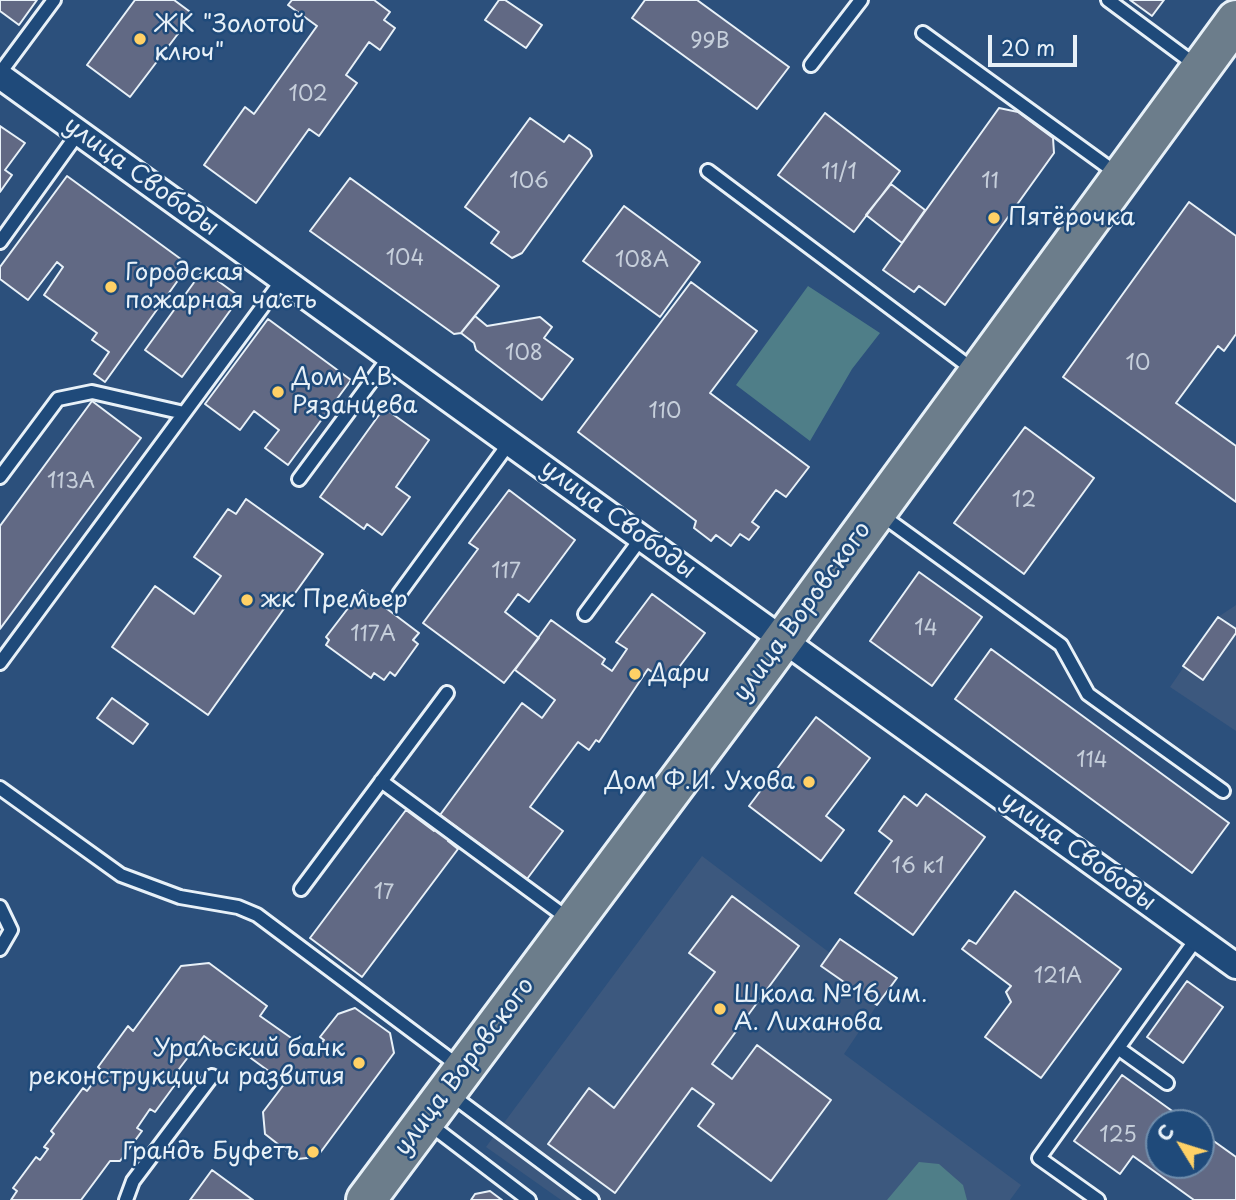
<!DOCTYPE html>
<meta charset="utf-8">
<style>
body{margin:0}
#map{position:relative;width:1236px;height:1200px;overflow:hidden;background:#2c507c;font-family:"Playpen Sans",sans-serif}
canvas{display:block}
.north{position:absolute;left:1145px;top:1109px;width:70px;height:70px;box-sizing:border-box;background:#1f4a7a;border:2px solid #6f8dac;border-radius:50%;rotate:308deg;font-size:19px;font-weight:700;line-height:28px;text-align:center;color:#e8f1f8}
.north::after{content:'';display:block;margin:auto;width:24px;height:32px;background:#ffd166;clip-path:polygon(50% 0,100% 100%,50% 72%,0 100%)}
.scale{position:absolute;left:988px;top:35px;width:89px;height:32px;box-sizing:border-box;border:4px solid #e8f1f8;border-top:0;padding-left:9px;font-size:21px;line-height:24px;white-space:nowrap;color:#e8f1f8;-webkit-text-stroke:5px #1f4a7a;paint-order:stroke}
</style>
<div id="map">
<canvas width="1236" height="1200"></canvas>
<div class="north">С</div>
<div class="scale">20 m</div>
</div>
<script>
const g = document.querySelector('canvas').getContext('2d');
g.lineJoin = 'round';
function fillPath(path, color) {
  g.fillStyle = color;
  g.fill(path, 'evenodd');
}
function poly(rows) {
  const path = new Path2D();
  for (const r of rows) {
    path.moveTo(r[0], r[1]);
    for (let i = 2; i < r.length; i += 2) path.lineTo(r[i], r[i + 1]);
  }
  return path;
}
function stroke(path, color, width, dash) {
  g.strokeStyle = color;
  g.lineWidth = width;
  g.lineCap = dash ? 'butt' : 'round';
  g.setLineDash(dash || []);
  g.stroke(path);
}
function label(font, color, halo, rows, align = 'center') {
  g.font = font + ' "Playpen Sans",sans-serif';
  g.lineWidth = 5;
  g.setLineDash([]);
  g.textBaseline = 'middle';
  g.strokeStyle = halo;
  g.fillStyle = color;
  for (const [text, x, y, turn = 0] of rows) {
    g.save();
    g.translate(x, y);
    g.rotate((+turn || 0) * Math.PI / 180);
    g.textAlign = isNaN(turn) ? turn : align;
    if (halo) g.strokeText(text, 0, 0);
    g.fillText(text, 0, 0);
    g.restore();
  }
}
fillPath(poly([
 [1236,605,1236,731,1170,687,1218,617],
 [702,856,830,953,821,966,877,1005,844,1054,1021,1185,1010,1200,561,1200,486,1147]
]), '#3c587e');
fillPath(poly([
 [808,286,880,333,852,369,810,441,736,385],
 [919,1162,939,1164,963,1185,967,1200,887,1200]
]), '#4f7e88');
const building = poly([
 [0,0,37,0,19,25,0,11,0,0],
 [135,0,174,0,193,14,130,97,87,65,135,0],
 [292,0,374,0,390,12,384,20,395,28,380,50,369,42,346,75,357,83,319,136,309,129,256,203,204,165,245,107,254,114,317,26,288,5,292,0],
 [499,0,505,0,542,25,526,48,485,20,499,0],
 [645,0,697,0,789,67,757,109,632,18,645,0],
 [1130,0,1164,0,1152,16,1130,0],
 [999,108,1018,112,1053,138,1054,153,945,305,919,286,914,292,883,270,999,108],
 [825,113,900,171,854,232,778,175,825,113],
 [530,118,564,142,569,135,590,150,592,156,522,253,512,258,491,243,499,232,465,207,530,118],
 [0,126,25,143,5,170,12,175,0,192,0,126],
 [67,176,189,265,105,382,94,374,109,352,92,340,97,333,44,295,63,267,57,262,28,300,0,279,0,267,67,176],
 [350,178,499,286,461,333,454,334,310,231,350,178],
 [891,184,925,210,902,243,866,215,891,184],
 [1189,202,1236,236,1236,334,1224,351,1218,346,1176,403,1236,446,1236,502,1063,377,1189,202],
 [624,206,700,262,660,317,583,261,624,206],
 [203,270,240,297,182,377,145,350,203,270],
 [691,282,757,331,710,393,809,467,786,497,776,490,752,522,759,527,749,540,740,534,731,546,716,535,711,541,694,528,696,521,578,432,691,282],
 [475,316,487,326,540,317,552,327,544,338,573,359,542,400,476,350,474,343,461,333,475,316],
 [268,319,351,380,288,465,265,448,279,430,254,411,240,430,205,404,268,319],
 [92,401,141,438,0,629,0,526,92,401],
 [384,408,429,440,396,487,410,497,382,535,367,524,364,529,320,497,384,408],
 [1025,427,1094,478,1024,574,954,523,1025,427],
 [509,490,575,540,529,602,518,594,505,612,539,638,504,683,423,623,478,549,469,543,509,490],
 [246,499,323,554,208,715,112,647,155,586,194,614,221,576,194,557,228,509,236,514,246,499],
 [919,572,982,617,932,686,870,641,919,572],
 [362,590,419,633,413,640,418,644,395,676,390,672,384,680,374,673,371,678,326,645,329,640,326,637,362,590],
 [652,594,705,633,667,683,648,669,599,742,596,740,589,750,578,742,530,807,563,831,527,879,440,815,522,703,542,718,555,700,515,670,551,620,605,659,602,664,612,671,627,649,616,642,652,594],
 [1218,617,1236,629,1236,633,1203,680,1183,666,1218,617],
 [991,649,1229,823,1192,873,955,699,991,649],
 [112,698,148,724,133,744,97,718,112,698],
 [816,717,870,758,826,816,844,830,821,861,749,806,816,717],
 [926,794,985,837,913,935,855,893,892,841,879,831,904,796,917,806,926,794],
 [406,810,434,831,444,818,458,828,448,841,458,849,362,977,310,938,406,810],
 [1015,891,1121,969,1041,1078,985,1037,1011,1002,1006,992,1011,986,962,949,969,940,976,944,1015,891],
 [732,896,799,946,712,1064,732,1079,757,1045,831,1100,771,1181,698,1126,714,1104,692,1088,615,1193,548,1144,589,1088,614,1108,715,972,689,953,732,896],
 [840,939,897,978,877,1005,821,966,840,939],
 [209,963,267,1006,260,1016,314,1054,324,1040,320,1037,338,1014,355,1008,390,1033,394,1053,317,1157,297,1159,265,1134,263,1112,285,1083,237,1048,231,1056,204,1036,176,1073,177,1082,155,1112,150,1109,137,1128,142,1131,120,1161,110,1161,81,1200,11,1200,17,1191,13,1188,36,1157,40,1160,48,1149,44,1147,54,1134,51,1131,83,1088,87,1091,102,1071,98,1067,128,1026,133,1031,181,966,209,963],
 [1187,981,1223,1007,1183,1063,1147,1037,1187,981],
 [1122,1075,1189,1123,1159,1123,1159,1165,1201,1165,1201,1132,1236,1157,1236,1200,1194,1200,1133,1156,1120,1174,1074,1141,1122,1075],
 [212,1170,253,1200,190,1200,212,1170],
 [490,1191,502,1200,471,1200,475,1194,490,1191]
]);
fillPath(building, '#616984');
stroke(building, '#e8f1f8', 2);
const service = poly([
 [1108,0,1197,66],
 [923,33,1119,175],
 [811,65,861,0],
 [0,73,54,0],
 [708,171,975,371],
 [0,242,79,132],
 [0,477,58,399,92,392,184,413],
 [299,479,390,356],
 [880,514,1061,645,1088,694,1223,791],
 [399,594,510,442],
 [585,614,642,537],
 [0,663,283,279],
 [381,781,570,920],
 [0,788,121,875,180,897,238,907,257,915,460,1067],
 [301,889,447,693],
 [0,907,11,930,0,949],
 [1118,1048,1167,1083],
 [450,1094,592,1200],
 [428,1123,529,1200],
 [126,1200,133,1181,212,1076],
 [1098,1200,1039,1158,1197,938]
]);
const minor = poly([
 [0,76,1236,966]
]);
const primary = poly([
 [366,1200,764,666,1236,20]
]);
stroke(service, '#e8f1f8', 18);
stroke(minor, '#e8f1f8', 30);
stroke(primary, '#e8f1f8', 44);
stroke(service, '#1f4a7a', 12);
stroke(minor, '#1f4a7a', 24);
stroke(primary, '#6c7d8b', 38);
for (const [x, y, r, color] of [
 [140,39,7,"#ffd166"],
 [994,218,7,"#ffd166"],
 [111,287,7,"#ffd166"],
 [278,392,7,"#ffd166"],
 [247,600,7,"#ffd166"],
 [635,674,7,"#ffd166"],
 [809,782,7,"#ffd166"],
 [720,1009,7,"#ffd166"],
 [359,1063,7,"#ffd166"],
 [313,1152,7,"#ffd166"]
]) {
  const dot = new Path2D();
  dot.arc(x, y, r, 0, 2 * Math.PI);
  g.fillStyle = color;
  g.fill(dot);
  stroke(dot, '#1f4a7a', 2.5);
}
label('21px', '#c6cfdb', null, [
 ["99В",710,42],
 ["102",308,95],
 ["11/1",839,173],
 ["106",529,182],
 ["11",990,182],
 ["104",405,259],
 ["108А",642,261],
 ["108",524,354],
 ["10",1138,364],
 ["110",665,412],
 ["113А",71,482],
 ["12",1024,501],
 ["117",506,572],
 ["14",926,629],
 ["117А",373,635],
 ["114",1092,761],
 ["16 к1",918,867],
 ["17",384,893],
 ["121А",1058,977],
 ["125",1118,1136]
]);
label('24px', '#e8f1f8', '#1f4a7a', [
 ["ЖК \"Золотой",154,25],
 ["ключ\"",154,53],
 ["Пятёрочка",1008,218],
 ["Городская",125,273],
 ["пожарная часть",125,301],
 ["Дом А.В.",292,378],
 ["Рязанцева",292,406],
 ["жк Премьер",261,600],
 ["Дари",649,674],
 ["Дом Ф.И. Ухова",795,782,"right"],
 ["Школа №16 им.",734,995],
 ["А. Лиханова",734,1023],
 ["Уральский банк",345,1049,"right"],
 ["реконструкции и развития",345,1077,"right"],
 ["Грандъ Буфетъ",299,1152,"right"]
], 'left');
label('24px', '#e8f1f8', '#1f4a7a', [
 ["улица Свободы",141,177,36],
 ["улица Свободы",618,520,36],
 ["улица Воровского",803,612,-54],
 ["улица Свободы",1078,852,36],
 ["улица Воровского",465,1067,-53]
]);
</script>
